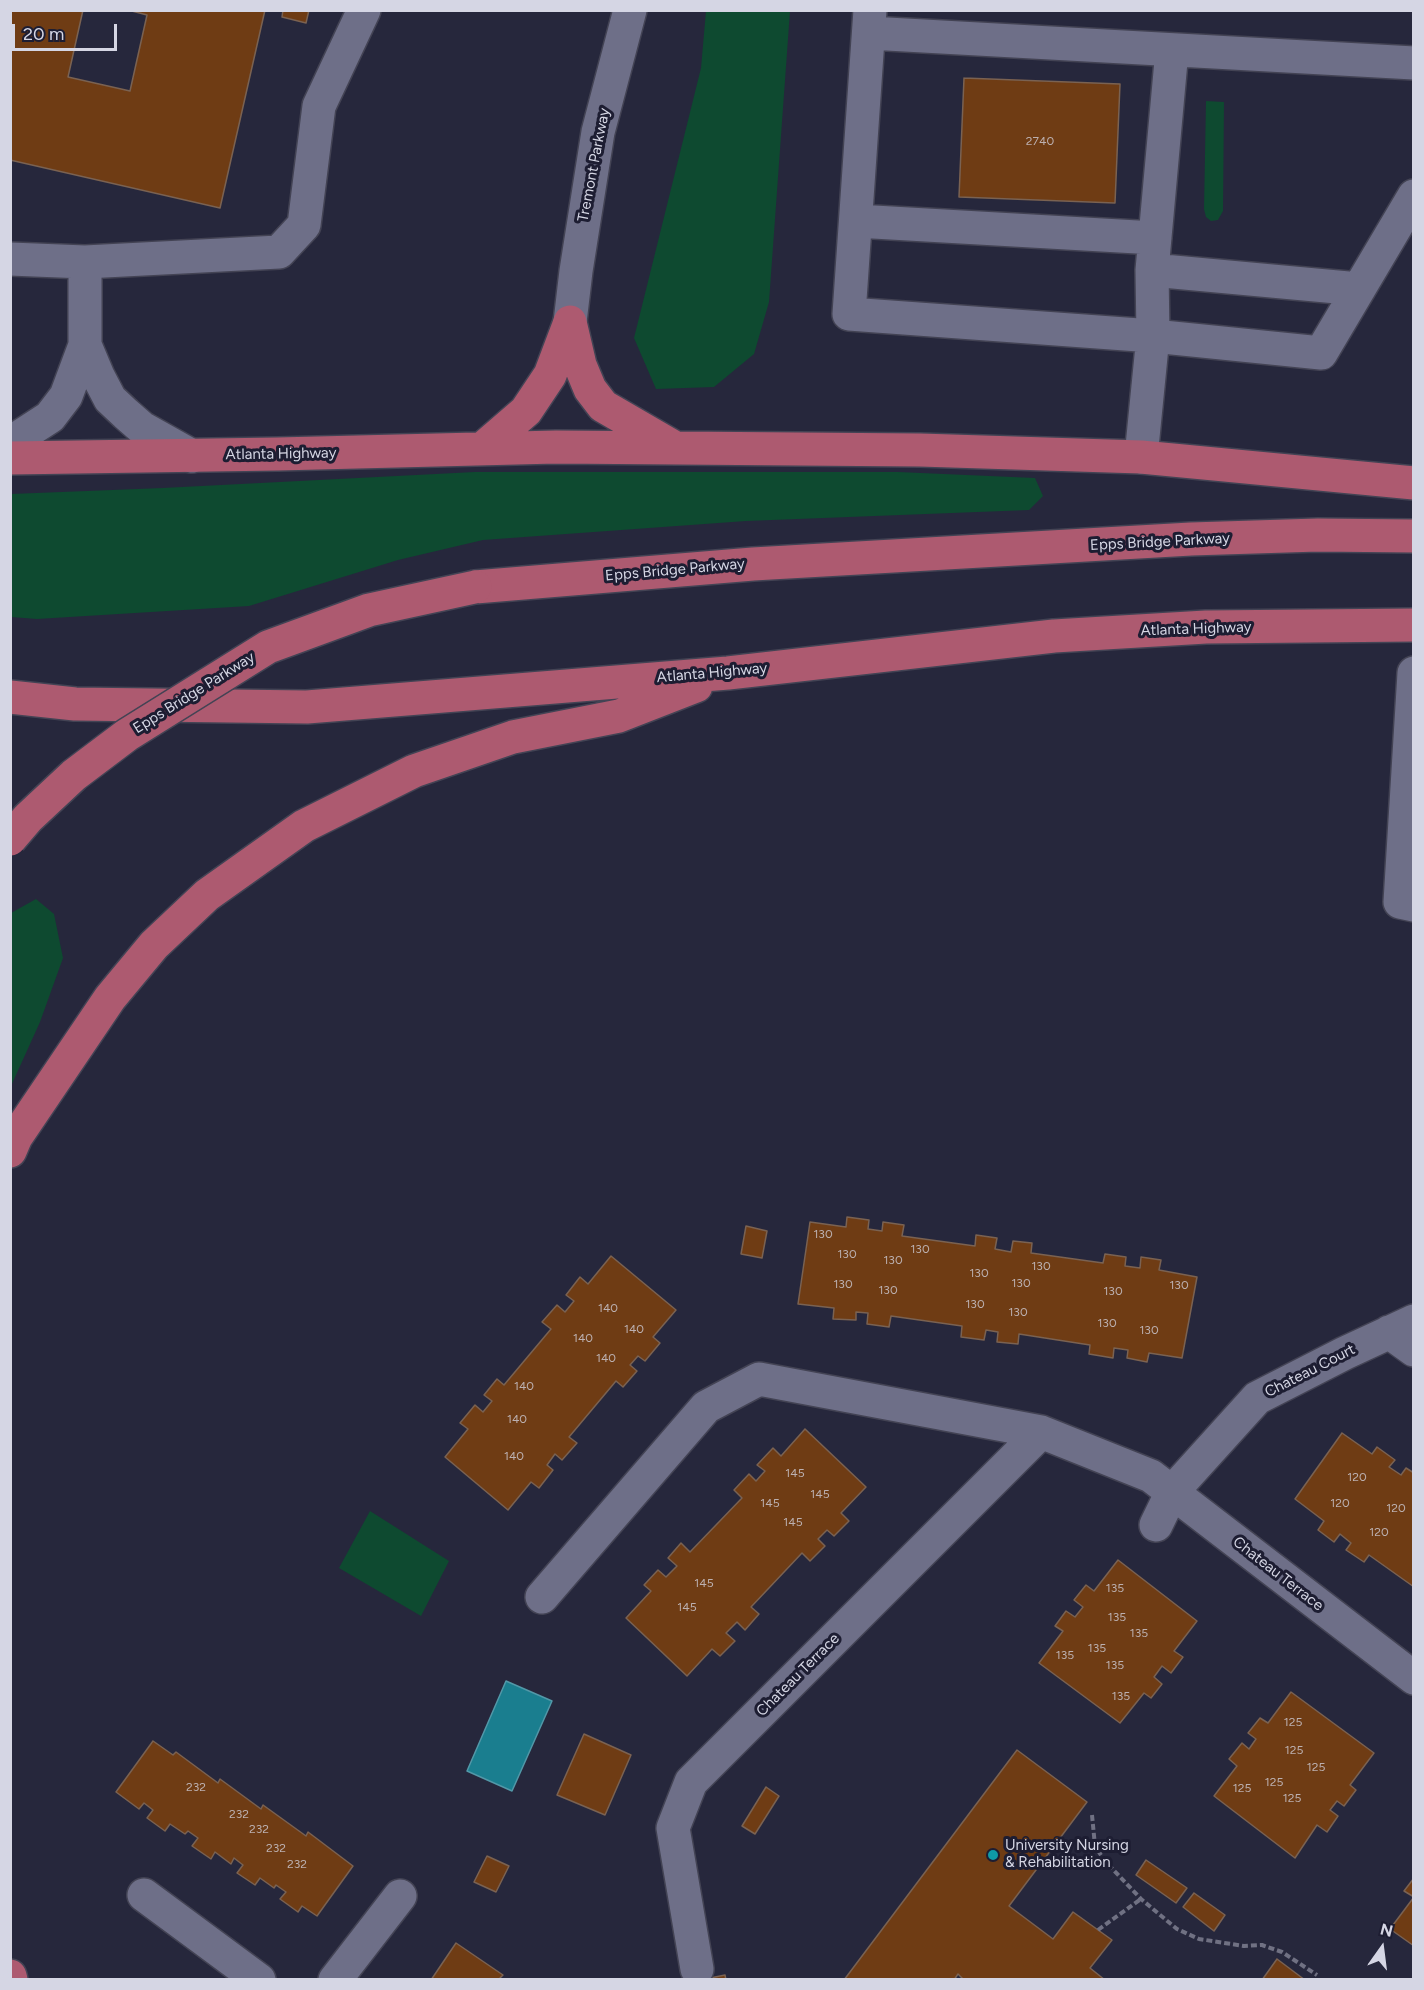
<!DOCTYPE html>
<style>
body{margin:0}
#map{position:relative;width:1424px;height:1990px;overflow:hidden;background:#26273c;font-family:Figtree,sans-serif}
canvas{display:block}
.frame{position:absolute;inset:0;border:12px solid #d5d6e4;pointer-events:none}
.north{position:absolute;left:1352px;top:1918px;width:60px;height:60px;-webkit-text-stroke:4px #1d1d32;paint-order:stroke;rotate:14deg;font-size:16px;font-weight:700;line-height:24px;text-align:center;color:#d5d6e4}
.north::after{content:'';display:block;margin:auto;width:21px;height:27px;background:#d5d6e4;clip-path:polygon(50% 0,100% 100%,50% 72%,0 100%)}
.scale{position:absolute;left:12px;top:24px;width:105px;height:27px;box-sizing:border-box;border:3px solid #d5d6e4;border-top:0;padding-left:8px;font-size:18px;line-height:21px;white-space:nowrap;color:#d5d6e4;-webkit-text-stroke:4px #1d1d32;paint-order:stroke}
</style>
<div id="map">
<canvas width="1424" height="1990"></canvas>
<div class="frame"></div>
<div class="north">N</div>
<div class="scale">20 m</div>
</div>
<script>
const g = document.querySelector('canvas').getContext('2d');
g.lineJoin = 'round';
function fillPath(path, color) {
  g.fillStyle = color;
  g.fill(path, 'evenodd');
}
function poly(rows) {
  const path = new Path2D();
  for (const r of rows) {
    path.moveTo(r[0], r[1]);
    for (let i = 2; i < r.length; i += 2) path.lineTo(r[i], r[i + 1]);
  }
  return path;
}
function stroke(path, color, width, dash) {
  g.strokeStyle = color;
  g.lineWidth = width;
  g.lineCap = dash ? 'butt' : 'round';
  g.setLineDash(dash || []);
  g.stroke(path);
}
function label(font, color, halo, rows, align = 'center') {
  g.font = font + ' Figtree,sans-serif';
  g.lineWidth = 6;
  g.setLineDash([]);
  g.textBaseline = 'middle';
  g.strokeStyle = halo;
  g.fillStyle = color;
  for (const [text, x, y, turn = 0] of rows) {
    g.save();
    g.translate(x, y);
    g.rotate((+turn || 0) * Math.PI / 180);
    g.textAlign = isNaN(turn) ? turn : align;
    if (halo) g.strokeText(text, 0, 0);
    g.fillText(text, 0, 0);
    g.restore();
  }
}
fillPath(poly([
 [706,11,790,11,769,302,754,354,714,387,656,389,634,338,701,68],
 [1206,101,1224,102,1223,211,1218,220,1211,221,1206,217,1204,209],
 [475,472,898,472,1035,478,1043,496,1029,510,746,521,483,540,398,560,249,606,37,619,11,617,11,494,163,488],
 [36,899,54,914,63,958,40,1022,11,1086,11,913],
 [370,1511,449,1561,421,1616,339,1568]
]), '#0e4a30');
const water = poly([
 [506,1681,552,1701,512,1791,467,1771,506,1681]
]);
fillPath(water, '#1a7e8f');
stroke(water, '#5298a8', 1.5);
const building = poly([
 [10,10,83,10,68,77,130,91,147,15,128,10,265,10,220,208,10,160,10,10],
 [283,10,309,10,306,23,282,17,283,10],
 [964,78,1120,84,1115,203,959,197,964,78],
 [847,1217,869,1220,868,1229,882,1231,883,1222,904,1225,902,1236,975,1246,976,1235,997,1238,995,1249,1011,1252,1013,1241,1032,1243,1031,1253,1103,1263,1105,1254,1126,1257,1125,1266,1140,1268,1141,1257,1161,1260,1159,1270,1197,1277,1182,1358,1149,1353,1147,1362,1127,1358,1128,1350,1114,1348,1113,1358,1089,1354,1090,1345,1019,1334,1018,1344,997,1342,998,1332,986,1330,984,1340,961,1337,962,1326,891,1316,889,1327,867,1324,868,1313,856,1312,856,1320,833,1319,834,1308,798,1304,810,1222,846,1227,847,1217],
 [746,1226,767,1231,762,1258,741,1254,746,1226],
 [611,1256,676,1310,653,1337,660,1343,645,1361,638,1356,630,1365,637,1371,623,1387,616,1381,569,1437,577,1443,562,1460,555,1454,547,1465,553,1470,539,1488,531,1482,508,1510,445,1457,468,1429,460,1423,475,1405,483,1412,492,1401,484,1395,497,1379,504,1385,551,1329,542,1322,557,1305,565,1312,574,1301,566,1295,580,1277,588,1284,611,1256],
 [805,1429,866,1487,841,1513,849,1521,834,1536,827,1530,818,1539,825,1546,810,1561,802,1553,751,1607,759,1614,745,1630,737,1622,726,1633,735,1641,720,1656,712,1649,687,1676,626,1618,651,1591,644,1585,658,1570,666,1577,677,1566,668,1558,681,1543,690,1552,742,1498,734,1490,749,1474,756,1481,765,1471,757,1465,773,1448,781,1456,805,1429],
 [1342,1433,1372,1454,1377,1447,1395,1460,1389,1467,1401,1475,1406,1468,1414,1473,1414,1587,1369,1555,1364,1562,1346,1550,1351,1543,1340,1534,1334,1542,1318,1530,1324,1521,1295,1499,1342,1433],
 [1118,1560,1197,1621,1174,1651,1183,1657,1171,1673,1162,1666,1154,1677,1162,1684,1151,1698,1144,1693,1120,1723,1039,1663,1063,1631,1055,1626,1066,1611,1075,1617,1083,1607,1074,1600,1086,1585,1094,1591,1118,1560],
 [1291,1692,1374,1753,1350,1785,1356,1790,1344,1806,1337,1801,1330,1810,1338,1816,1327,1832,1317,1825,1295,1858,1214,1796,1237,1766,1229,1759,1242,1743,1249,1749,1256,1739,1248,1733,1260,1718,1268,1723,1291,1692],
 [584,1734,631,1755,605,1815,557,1795,584,1734],
 [153,1741,173,1755,176,1752,218,1783,220,1779,261,1809,263,1805,306,1836,308,1832,353,1866,317,1916,302,1906,298,1912,280,1899,286,1892,276,1885,274,1888,260,1878,255,1885,237,1873,243,1865,234,1858,231,1864,215,1852,211,1859,192,1846,198,1838,188,1831,185,1834,170,1824,165,1831,147,1818,153,1810,144,1803,139,1809,116,1792,153,1741],
 [1017,1750,1087,1802,1009,1906,1053,1939,1073,1912,1112,1940,1090,1968,1105,1980,964,1980,958,1974,954,1980,844,1980,1017,1750],
 [766,1787,779,1796,755,1834,742,1826,766,1787],
 [487,1856,509,1866,496,1892,474,1882,487,1856],
 [1146,1860,1187,1888,1176,1903,1136,1875,1146,1860],
 [1414,1878,1414,1897,1404,1891,1414,1878],
 [1194,1893,1225,1915,1214,1931,1183,1907,1194,1893],
 [1414,1897,1414,1946,1390,1929,1414,1897],
 [456,1943,503,1975,500,1978,502,1980,431,1980,456,1943],
 [1277,1959,1305,1980,1262,1980,1277,1959],
 [725,1975,726,1980,700,1980,725,1975]
]);
fillPath(building, '#6f3c14');
stroke(building, '#7a6252', 1.5);
const minor = poly([
 [870,10,849,314,1153,336,1141,457],
 [869,33,1414,63],
 [1172,50,1152,270,1153,336,1321,353,1414,196],
 [856,221,1155,238],
 [10,259,85,262,279,252,304,225,319,106,364,10],
 [1152,270,1359,289],
 [570,322,576,271,598,132,630,10],
 [85,345,98,376,110,399,126,414,142,428,192,456],
 [10,443,50,417,66,396,85,345,85,262],
 [1414,673,1400,902,1414,905],
 [1389,1332,1414,1350],
 [1156,1525,1172,1492,1257,1398,1345,1353,1414,1321],
 [542,1597,706,1407,759,1379,1041,1432,1151,1476,1414,1678],
 [144,1895,259,1980],
 [697,1969,673,1828,691,1782,1041,1432],
 [335,1980,400,1896]
]);
const major = poly([
 [570,322,580,365,590,389,603,406,672,446],
 [482,449,526,411,550,375,570,322],
 [10,458,278,454,556,447,920,450,1141,457,1414,483],
 [475,587,753,564,1191,539,1318,535,1414,536],
 [10,697,75,704,307,707,728,673,1054,636,1206,627,1414,625],
 [10,1151,16,1137,110,998,154,945,207,895,304,826,414,771,513,737,619,716,696,686],
 [10,1976,11,1980]
]);
stroke(minor, '#434354', 36);
stroke(major, '#434354', 36);
stroke(poly([
 [1092,1815,1095,1846,1105,1861,1141,1899,1177,1929,1199,1939,1244,1946,1262,1945,1282,1952,1317,1975],
 [1098,1930,1141,1899]
]), '#707183', 4, [6, 3]);
stroke(minor, '#6e6f88', 33);
stroke(major, '#ad5a70', 33);
const majorBridge = poly([
 [10,839,28,818,74,775,127,735,268,647,369,610,475,587]
]);
stroke(majorBridge, '#434354', 36, []);
stroke(majorBridge, '#ad5a70', 33);
for (const [x, y, r, color] of [
 [993,1855,6,"#0f9aa8"]
]) {
  const dot = new Path2D();
  dot.arc(x, y, r, 0, 2 * Math.PI);
  g.fillStyle = color;
  g.fill(dot);
  stroke(dot, '#1d1d32', 2);
}
label('12px', '#bcb0b0', null, [
 ["2740",1040,141],
 ["130",823,1234],
 ["130",920,1249],
 ["130",847,1254],
 ["130",893,1260],
 ["130",1041,1266],
 ["130",979,1273],
 ["130",1021,1283],
 ["130",843,1284],
 ["130",1179,1285],
 ["130",888,1290],
 ["130",1113,1291],
 ["130",975,1304],
 ["140",608,1308],
 ["130",1018,1312],
 ["130",1107,1323],
 ["140",634,1329],
 ["130",1149,1330],
 ["140",583,1338],
 ["140",606,1358],
 ["140",524,1386],
 ["140",517,1419],
 ["140",514,1456],
 ["145",795,1473],
 ["120",1357,1477],
 ["145",820,1494],
 ["145",770,1503],
 ["120",1340,1503],
 ["120",1396,1508],
 ["145",793,1522],
 ["120",1379,1532],
 ["145",704,1583],
 ["135",1115,1588],
 ["145",687,1607],
 ["135",1117,1617],
 ["135",1139,1633],
 ["135",1097,1648],
 ["135",1065,1655],
 ["135",1115,1665],
 ["135",1121,1696],
 ["125",1293,1722],
 ["125",1294,1750],
 ["125",1316,1767],
 ["125",1274,1782],
 ["232",196,1787],
 ["125",1242,1788],
 ["125",1292,1798],
 ["232",239,1814],
 ["232",259,1829],
 ["232",276,1848],
 ["232",297,1864]
]);
label('15px', '#d5d6e4', '#1d1d32', [
 ["Tremont Parkway",594,165,-79],
 ["Atlanta Highway",281,454,-1],
 ["Epps Bridge Parkway",1160,542,-3],
 ["Epps Bridge Parkway",675,570,-5],
 ["Atlanta Highway",1196,629,-2],
 ["Atlanta Highway",712,673,-5],
 ["Epps Bridge Parkway",194,693,-32],
 ["Chateau Court",1310,1371,-27],
 ["Chateau Terrace",1278,1574,38],
 ["Chateau Terrace",798,1675,-45]
]);
label('15px', '#d5d6e4', '#1d1d32', [
 ["University Nursing",1005,1846],
 ["& Rehabilitation",1005,1863]
], 'left');
</script>
